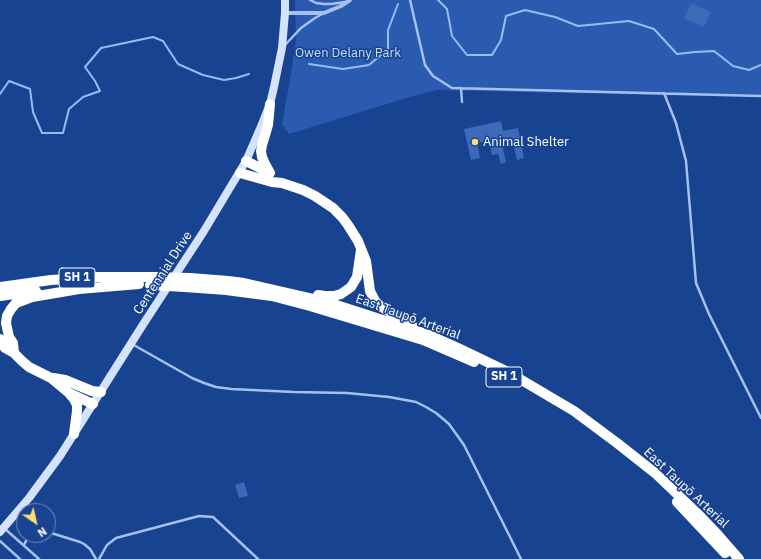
<!DOCTYPE html>
<meta charset="utf-8">
<style>
body{margin:0}
#map{position:relative;width:761px;height:559px;overflow:hidden;background:#174391;font-family:"IBM Plex Sans",sans-serif}
canvas{display:block}
.north{position:absolute;left:16px;top:503px;width:40px;height:40px;box-sizing:border-box;background:#174391;border:1px solid #748ebd;border-radius:50%;rotate:146deg;font-size:11px;font-weight:700;line-height:16px;text-align:center;color:#fff}
.north::after{content:'';display:block;margin:auto;width:14px;height:18px;background:#ffdf65;clip-path:polygon(50% 0,100% 100%,50% 72%,0 100%)}
</style>
<div id="map">
<canvas width="761" height="559"></canvas>
<div class="north">N</div>
</div>
<script>
const g = document.querySelector('canvas').getContext('2d');
g.lineJoin = 'round';
function fillPath(path, color) {
  g.fillStyle = color;
  g.fill(path, 'evenodd');
}
function poly(rows) {
  const path = new Path2D();
  for (const r of rows) {
    path.moveTo(r[0], r[1]);
    for (let i = 2; i < r.length; i += 2) path.lineTo(r[i], r[i + 1]);
  }
  return path;
}
function stroke(path, color, width, dash) {
  g.strokeStyle = color;
  g.lineWidth = width;
  g.lineCap = dash ? 'butt' : 'round';
  g.setLineDash(dash || []);
  g.stroke(path);
}
function label(font, color, halo, rows, align = 'center') {
  g.font = font + ' "IBM Plex Sans",sans-serif';
  g.lineWidth = 3;
  g.setLineDash([]);
  g.textBaseline = 'middle';
  g.strokeStyle = halo;
  g.fillStyle = color;
  for (const [text, x, y, turn = 0] of rows) {
    g.save();
    g.translate(x, y);
    g.rotate((+turn || 0) * Math.PI / 180);
    g.textAlign = isNaN(turn) ? turn : align;
    if (halo) g.strokeText(text, 0, 0);
    g.fillText(text, 0, 0);
    g.restore();
  }
}
fillPath(poly([
 [295,0,761,0,761,97,652,95,437,90,406,98,289,134,282,124,291,74,296,39]
]), '#2a5bb0');
stroke(poly([
 [438,0,447,9,452,36,467,55,492,55,501,40,506,16,525,10,555,17,578,26,629,21,654,29,677,54,695,52,714,51,733,66,749,70,761,65],
 [309,64,343,69,369,65,388,49,388,30,398,4],
 [0,94,9,81,30,89,33,112,42,133,63,133,69,109,83,97,100,91,95,81,85,67,101,48,153,37,163,41,178,64,203,75,224,80,236,78,249,74]
]), '#98bbf2', 2);
fillPath(poly([
 [691,3,711,12,704,27,684,18],
 [501,121,503,131,518,128,524,158,517,160,512,137,501,140,506,162,501,164,498,154,492,155,489,141,477,143,480,158,471,160,464,129],
 [244,482,248,496,239,498,235,485]
]), '#3c6ab8');
stroke(poly([
 [310,0,316,3,324,4,331,4,345,2],
 [410,0,425,65,433,76,452,88,761,96],
 [285,45,301,28,315,18,322,14],
 [461,88,462,102],
 [664,93,676,123,686,161,696,283,709,314,761,418],
 [132,344,192,378,204,383,216,387,231,389,294,392,347,393,389,397,416,402,426,407,436,413,449,424,464,445,521,559],
 [4,528,39,559],
 [48,532,80,542,84,544,90,549,96,559],
 [0,541,20,559],
 [24,545,29,535,31,535],
 [99,559,107,545,116,538,199,516,213,517,258,559]
]), '#a6c1f0', 2.5);
stroke(poly([
 [285,13,324,13,341,6,350,0]
]), '#a6c1f0', 4);
stroke(poly([
 [0,532,29,498,60,456,144,323,204,231,246,161,262,124,270,104,274,87,282,48,285,13,285,0]
]), '#d4e2fb', 8);
stroke(poly([
 [246,161,270,173],
 [240,173,272,182,282,183,303,190,315,196,333,208,342,217,348,225,358,241,366,261,370,291,375,301,380,306,412,325],
 [270,173,265,164,262,157,261,151,262,145,268,125,270,104],
 [190,278,228,281,244,283,327,302,429,335,458,348,508,372,574,411,617,443,655,473,698,514,718,535,739,559],
 [0,287,51,280,97,277,154,277],
 [185,287,226,290,272,296,310,306,423,340,474,362],
 [318,295,325,296,334,296,341,294,351,287,357,277,361,250],
 [0,296,36,291],
 [0,339,5,348,14,353,22,361,29,367,51,378,69,393,93,404],
 [14,353,13,343,9,337,6,323,7,316,11,309,16,303,32,297,79,289,139,284],
 [53,378,65,380,92,391,101,392],
 [69,393,74,399,77,405,77,411,74,434],
 [677,502,725,553]
]), '#fff', 10);
stroke(poly([
 [154,277,190,278],
 [150,285,185,287]
]), '#fff', 10);
for (const [x, y, r, color] of [
 [475,142,4,"#ffdf65"]
]) {
  const dot = new Path2D();
  dot.arc(x, y, r, 0, 2 * Math.PI);
  g.fillStyle = color;
  g.fill(dot);
  stroke(dot, '#174391', 1.5);
}
for (const [x, y, w] of [
 [77,278,36],
 [504,377,36]
]) {
  const box = new Path2D();
  box.roundRect(x - w / 2, y - 10, w, 20, 3);
  g.fillStyle = '#174391';
  g.fill(box);
  stroke(box, '#fff', 1);
}
label('bold 12px', '#fff', null, [
 ["SH 1",77,278],
 ["SH 1",504,377]
]);
label('13px', '#cddefb', '#174391', [
 ["Owen Delany Park",348,53]
]);
label('13px', '#fff', '#174391', [
 ["Animal Shelter",483,142]
], 'left');
label('13px', '#fff', '#174391', [
 ["Centennial Drive",163,273,-57],
 ["East Taupō Arterial",408,317,20],
 ["East Taupō Arterial",686,488,43]
]);
</script>
